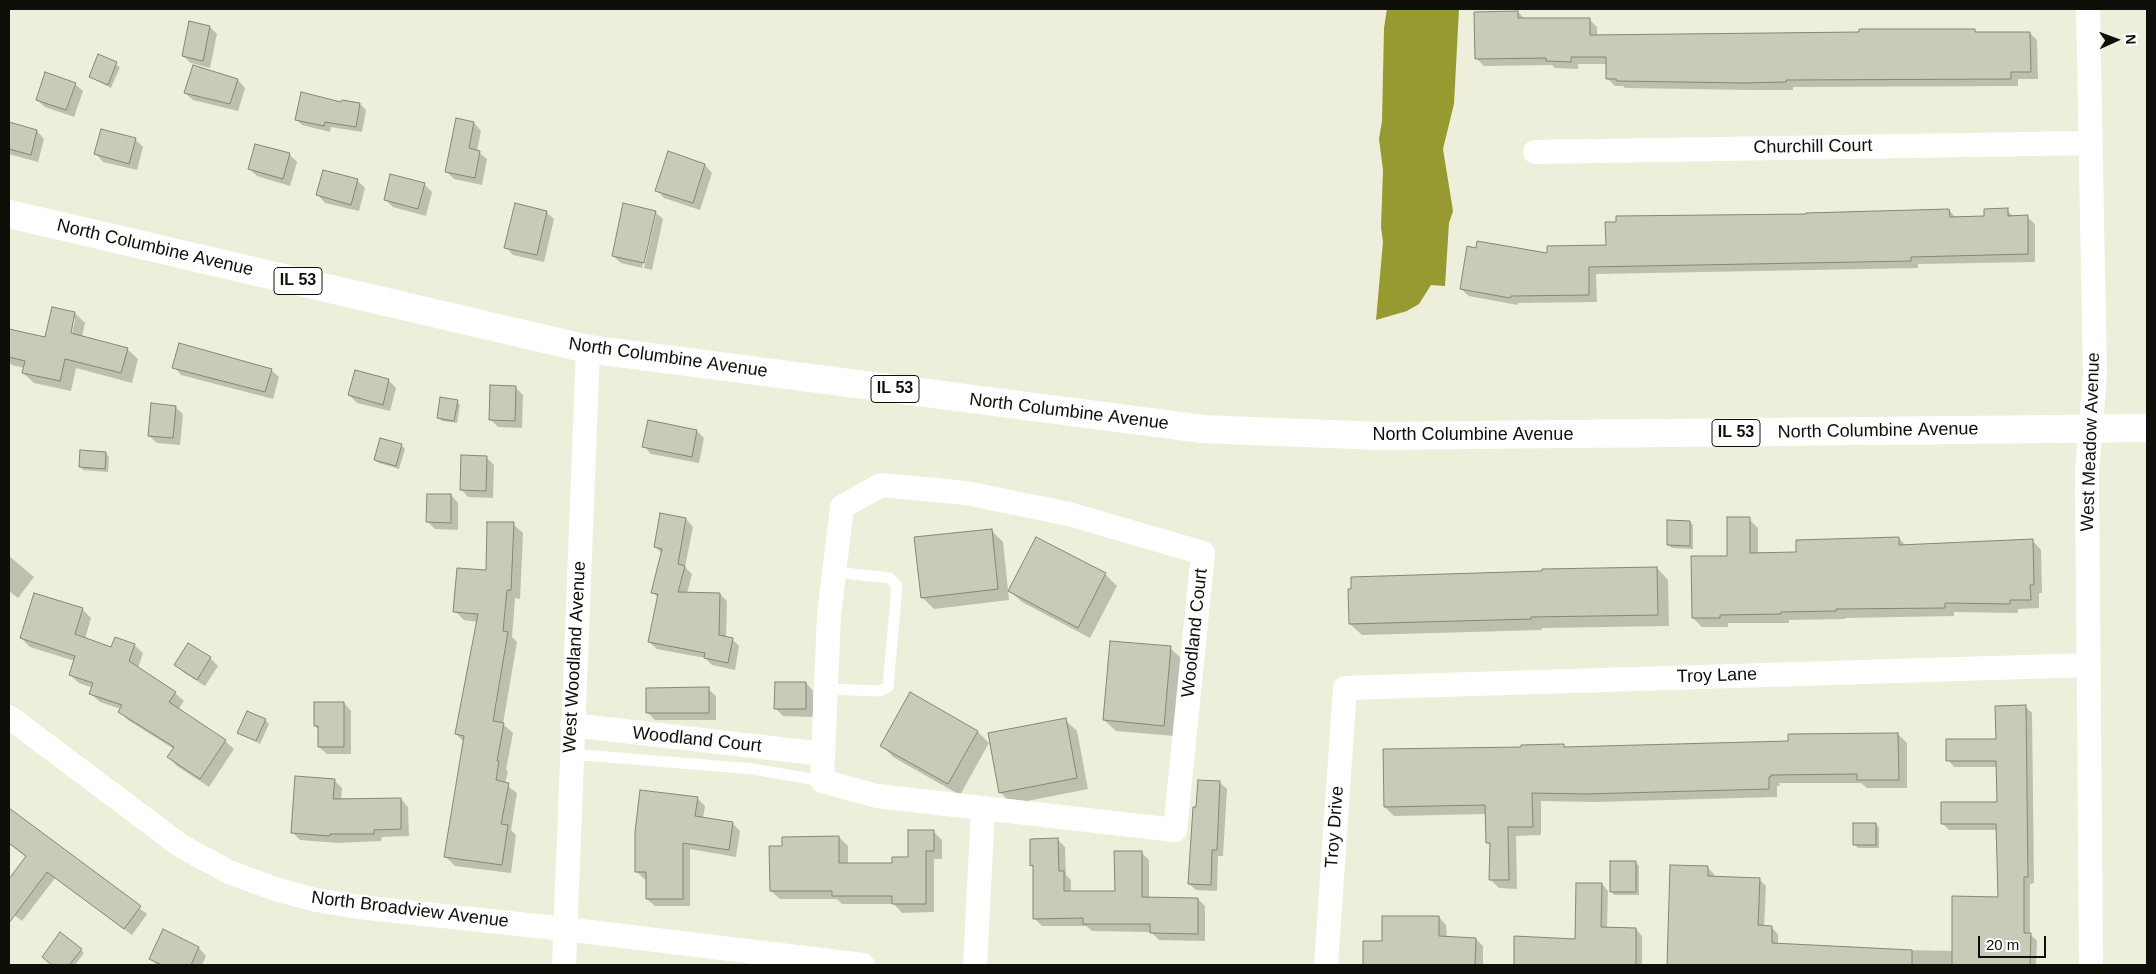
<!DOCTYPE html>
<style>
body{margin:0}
#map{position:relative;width:2156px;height:974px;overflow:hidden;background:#edefdb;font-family:Arial,sans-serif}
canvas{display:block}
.frame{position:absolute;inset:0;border:10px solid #0e0f09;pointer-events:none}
.north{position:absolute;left:2091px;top:15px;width:50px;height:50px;-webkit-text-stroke:4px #fff;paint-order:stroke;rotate:88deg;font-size:14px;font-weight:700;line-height:20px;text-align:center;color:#0e0f09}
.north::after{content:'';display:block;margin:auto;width:18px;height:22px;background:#0e0f09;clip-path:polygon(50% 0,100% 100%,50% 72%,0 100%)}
.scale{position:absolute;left:1978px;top:936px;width:68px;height:22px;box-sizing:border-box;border:2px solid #0e0f09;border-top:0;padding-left:6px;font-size:15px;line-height:18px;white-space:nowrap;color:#0e0f09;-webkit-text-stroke:4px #fff;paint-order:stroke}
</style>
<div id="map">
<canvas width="2156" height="974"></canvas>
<div class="frame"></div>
<div class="north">N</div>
<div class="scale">20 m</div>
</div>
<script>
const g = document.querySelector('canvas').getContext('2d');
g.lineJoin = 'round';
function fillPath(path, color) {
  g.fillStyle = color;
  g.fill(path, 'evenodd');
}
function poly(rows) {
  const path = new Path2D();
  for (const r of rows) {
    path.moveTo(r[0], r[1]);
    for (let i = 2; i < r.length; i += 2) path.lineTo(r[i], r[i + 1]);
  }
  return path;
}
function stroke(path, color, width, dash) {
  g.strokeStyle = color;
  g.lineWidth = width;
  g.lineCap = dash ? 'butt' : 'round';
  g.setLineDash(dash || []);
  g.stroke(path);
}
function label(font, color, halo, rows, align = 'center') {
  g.font = font + ' Arial,sans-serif';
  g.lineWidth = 4.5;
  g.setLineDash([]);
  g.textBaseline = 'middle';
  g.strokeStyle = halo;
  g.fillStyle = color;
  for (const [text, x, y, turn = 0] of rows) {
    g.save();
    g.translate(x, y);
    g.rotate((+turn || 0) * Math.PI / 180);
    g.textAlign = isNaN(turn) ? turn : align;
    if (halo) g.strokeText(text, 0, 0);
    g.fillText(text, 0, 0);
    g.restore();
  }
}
fillPath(poly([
 [1387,9,1459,9,1454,104,1443,149,1453,211,1449,223,1445,286,1431,285,1419,304,1407,311,1376,320,1383,242,1381,227,1383,170,1379,139,1382,121,1384,28]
]), '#979a31');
fillPath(poly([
 [1518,12,1525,19,1589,19,1597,27,1597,36,1974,30,1977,33,2030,33,2037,40,2038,79,2018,79,2018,86,1793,87,1793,90,1752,90,1625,88,1623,86,1615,86,1607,78,1607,64,1578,64,1578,69,1555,68,1552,65,1484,66,1476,58],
 [210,27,217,34,210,68,191,63,183,56],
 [99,56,120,67,111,88,90,77],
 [238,80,245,88,238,111,193,100,185,93],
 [75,84,83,91,74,117,45,107,37,100],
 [342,103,360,104,366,110,362,132,331,127,330,132,302,125,296,119],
 [457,119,474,123,481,131,477,151,487,159,482,185,454,179,446,171],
 [9,124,37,131,44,139,38,162,9,154],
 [135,139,143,147,137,170,103,162,96,154],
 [669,153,705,165,712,173,700,210,664,198,657,190],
 [289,154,297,162,290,186,257,176,249,169],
 [357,180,365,188,359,211,325,203,318,195],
 [424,184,432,192,426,216,393,207,385,199],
 [1949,210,1956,218,1985,218,2007,210,2014,217,2027,217,2035,224,2035,262,1918,264,1918,268,1596,274,1597,302,1518,303,1518,305,1469,296,1461,289,1548,254,1807,216],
 [546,212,554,219,544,262,513,255,506,247],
 [655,212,663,219,652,270,644,268,656,215,653,215,642,268,621,263,613,256],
 [75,313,85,323,82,337,127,349,138,359,132,383,76,368,71,391,34,383,23,373,24,368,12,365,9,362,9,330,46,339],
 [72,319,75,319,71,339,68,339],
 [174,367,271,370,279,377,273,399,181,375],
 [388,380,396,388,390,411,357,403,349,395],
 [515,387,523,395,522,428,498,427,490,419],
 [457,401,460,405,457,423,442,421,438,417],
 [175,407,183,414,180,445,157,443,149,436],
 [697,431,704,438,699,463,651,454,644,446],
 [401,445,405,449,399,469,379,463,375,460],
 [105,453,109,457,108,472,83,470,80,466],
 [486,457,494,465,493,498,468,497,461,489],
 [451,495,458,503,458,530,435,529,428,522],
 [686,519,693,527,685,567,692,574,687,594,720,594,727,601,726,638,732,639,739,646,735,670,712,665,705,658,657,649,649,642,658,598,653,592,662,554,655,546],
 [1749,519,1758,528,1758,554,1798,554,1899,538,1906,546,2032,540,2041,550,2042,593,2039,593,2039,608,2018,609,2018,613,1954,612,1954,616,1845,618,1845,619,1789,620,1789,623,1728,623,1728,627,1702,627,1693,618],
 [1690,522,1693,525,1693,549,1672,548,1668,545],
 [513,524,523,533,520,599,515,598,512,637,517,642,503,724,513,733,506,770,508,771,505,784,517,793,511,830,516,835,511,873,455,866,445,856,464,742,456,734,477,622,464,620,455,611,488,572],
 [991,530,1003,542,1009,600,934,609,922,597],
 [1037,539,1106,575,1117,586,1090,638,1022,602,1010,591],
 [9,556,34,577,18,598,9,591],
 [1657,568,1668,580,1669,626,1542,628,1542,630,1362,635,1350,624],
 [82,609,91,618,85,639,112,648,134,645,143,653,138,668,175,693,184,701,178,710,225,741,234,749,209,787,177,766,169,757,174,749,128,720,119,711,121,709,100,702,91,694,93,688,79,683,70,675,75,661,30,647,21,638],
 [1170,648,1182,659,1175,736,1116,731,1104,720],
 [210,658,218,666,205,686,183,672,176,665],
 [806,683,813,691,813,717,783,716,775,708],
 [708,689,716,696,716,720,655,720,648,713],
 [911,694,978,732,989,743,960,795,893,757,882,745],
 [344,703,351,711,351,754,327,754,319,747,319,730,315,726],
 [2025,706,2032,713,2034,883,2030,884,2030,934,2037,941,2036,965,1668,965,1671,866,1708,868,1714,874,1714,877,1759,879,1766,886,1764,927,1771,927,1778,934,1778,945,1846,949,1954,951,2000,898,1998,830,1949,830,1942,823,1998,803,1997,767,1954,767,1948,760,1997,740],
 [265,720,269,724,260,744,239,732],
 [1065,720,1077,731,1088,789,1012,804,1000,792],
 [1898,734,1907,743,1907,788,1867,788,1861,783,1779,783,1780,786,1777,786,1777,797,1595,802,1541,801,1541,835,1516,836,1517,889,1499,888,1490,879,1491,847,1487,842,1486,814,1394,816,1385,807,1522,748,1564,745,1566,748,1790,743],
 [334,780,342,788,341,800,401,799,408,807,409,836,382,837,381,841,338,843,300,840,292,832],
 [1220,783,1227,789,1223,856,1218,856,1217,891,1196,890,1189,884,1197,808],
 [697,798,705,806,703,818,732,823,740,831,736,857,690,849,690,906,655,906,647,899,647,879,644,879,636,871],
 [9,810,147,914,132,935,55,878,22,921,9,911,9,881,26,857,9,844],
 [1876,824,1879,828,1879,848,1858,848,1854,844],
 [933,831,942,840,942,859,934,859,934,912,902,913,894,904,842,904,837,899,780,899,771,891,783,847,839,837,848,846,848,865,893,864,909,858],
 [1058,840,1065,847,1066,875,1071,880,1071,892,1116,892,1141,852,1149,860,1149,898,1198,899,1205,906,1205,941,1159,940,1151,932,1092,931,1086,926,1042,926,1034,918,1034,868,1031,865],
 [1636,863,1639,866,1639,895,1614,895,1611,891],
 [1602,884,1608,891,1607,928,1636,929,1642,936,1642,965,1516,965,1515,938,1576,940],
 [1439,917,1446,925,1447,938,1476,939,1483,946,1483,965,1364,965,1364,942,1383,942],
 [164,931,199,948,206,956,202,965,157,965,150,958],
 [81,950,84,953,75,965,53,965,47,960]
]), '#0003');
const building = poly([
 [1518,11,1518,18,1590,18,1590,35,1859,32,1859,29,1975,29,1975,32,2030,32,2031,72,2011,72,2011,79,1786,80,1786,82,1744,83,1617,81,1616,79,1606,79,1606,57,1571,57,1571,62,1546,61,1546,58,1475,59,1474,12,1518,11],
 [189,21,210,26,203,61,182,56,189,21],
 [98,54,117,62,108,85,89,77,98,54],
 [193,65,238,79,230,104,184,93,193,65],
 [45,72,76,83,66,110,36,100,45,72],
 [301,92,341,102,342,100,360,103,356,127,325,122,324,126,295,120,301,92],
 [456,118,474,122,469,148,480,151,475,178,445,172,456,118],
 [9,122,37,130,31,155,9,149,9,122],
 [101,129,136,138,129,164,94,154,101,129],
 [255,144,290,153,283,179,248,169,255,144],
 [668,151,705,164,693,203,655,191,668,151],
 [323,170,358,179,351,205,316,195,323,170],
 [390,174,425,183,418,209,384,200,390,174],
 [515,203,547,211,537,255,504,248,515,203],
 [623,203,656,211,644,263,612,256,623,203],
 [2008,208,2008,216,2028,215,2028,254,1911,257,1911,261,1589,267,1589,295,1511,296,1510,298,1460,289,1467,246,1476,248,1477,241,1547,253,1547,246,1606,245,1605,222,1616,222,1616,216,1806,214,1806,213,1949,209,1950,217,1984,216,1984,209,2008,208],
 [52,307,75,312,71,333,128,348,121,373,65,359,60,381,22,373,25,361,9,357,9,329,45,337,52,307],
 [179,343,272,369,265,392,172,368,179,343],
 [355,370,389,379,383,405,348,395,355,370],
 [490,385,516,386,515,421,489,420,490,385],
 [440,397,458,400,454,421,437,418,440,397],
 [151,403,176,406,173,438,148,436,151,403],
 [648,420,697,430,692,457,642,447,648,420],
 [380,438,402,444,396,466,374,460,380,438],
 [80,450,106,452,105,469,79,467,80,450],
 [461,455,487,456,486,491,460,490,461,455],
 [427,494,451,494,451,523,426,522,427,494],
 [660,513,686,518,678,564,685,566,678,592,720,593,719,635,733,638,728,663,704,658,705,653,648,642,658,594,651,593,662,549,654,547,660,513],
 [1727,517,1750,517,1750,553,1796,552,1796,540,1899,537,1899,545,2033,539,2034,585,2030,585,2031,600,2010,600,2010,604,1945,603,1945,608,1836,609,1836,611,1781,612,1781,614,1720,615,1720,618,1692,618,1691,556,1727,556,1727,517],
 [1667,520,1690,521,1690,546,1667,545,1667,520],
 [487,522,514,522,511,590,507,590,503,631,508,632,493,721,504,723,497,761,499,761,496,780,509,783,501,824,508,825,502,865,444,857,464,736,455,734,478,614,453,612,457,568,486,570,487,522],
 [992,529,998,589,921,598,914,537,992,529],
 [1036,537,1106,573,1078,628,1008,591,1036,537],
 [1657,567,1658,615,1531,617,1531,619,1349,624,1348,589,1351,589,1351,577,1542,571,1542,569,1657,567],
 [34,593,83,608,75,634,111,647,115,637,135,644,129,661,176,692,169,702,226,740,200,779,167,757,174,747,118,712,122,705,89,694,93,683,69,675,75,656,20,638,34,593],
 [1110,641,1171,646,1164,726,1103,720,1110,641],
 [188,643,211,657,197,680,174,665,188,643],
 [775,682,806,682,806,709,774,709,775,682],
 [709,687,709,713,646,713,646,688,709,687],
 [910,692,978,731,948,784,880,746,910,692],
 [314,702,344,702,344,747,318,747,318,726,314,726,314,702],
 [2026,705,2028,877,2024,877,2024,933,2031,933,2030,965,1952,965,1952,896,1998,897,1996,824,1941,824,1941,802,1997,802,1996,761,1946,761,1946,739,1996,739,1995,706,2026,705],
 [247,711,266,719,256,741,237,733,247,711],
 [1066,718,1077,778,999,793,988,733,1066,718],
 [1898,733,1899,780,1857,780,1857,774,1771,775,1771,777,1769,777,1769,789,1585,794,1532,793,1533,827,1508,827,1509,880,1489,880,1490,843,1486,843,1485,805,1384,807,1383,749,1521,747,1521,745,1564,744,1564,747,1788,741,1788,734,1898,733],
 [295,776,335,779,333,799,401,798,401,829,374,830,374,834,330,834,330,836,291,833,295,776],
 [1198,780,1220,781,1217,850,1212,850,1211,885,1188,884,1193,807,1196,807,1198,780],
 [640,790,698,797,695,816,733,822,729,850,683,843,683,899,646,899,646,872,635,872,635,832,640,790],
 [9,808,141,906,124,929,47,872,9,923,9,879,26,856,9,843,9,808],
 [1853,823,1876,823,1876,845,1853,845,1853,823],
 [908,830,934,830,934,851,926,851,926,904,892,904,892,896,832,896,832,891,770,891,769,846,782,846,782,837,839,836,839,863,892,863,892,857,908,857,908,830],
 [1058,838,1059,871,1064,871,1064,891,1115,891,1114,851,1142,851,1142,897,1198,898,1198,934,1150,933,1150,924,1083,924,1083,918,1033,919,1033,865,1030,866,1030,839,1058,838],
 [1610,861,1636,861,1636,892,1610,892,1610,861],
 [1670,865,1708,866,1708,876,1760,878,1758,925,1772,926,1772,943,1912,950,1912,965,1667,965,1670,865],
 [1576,883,1602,883,1601,927,1636,928,1636,965,1514,965,1514,936,1575,939,1576,883],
 [1382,916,1439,916,1439,936,1476,938,1475,965,1363,965,1363,941,1382,941,1382,916],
 [163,929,199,947,191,965,162,965,149,959,163,929],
 [60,932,82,949,69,965,52,965,42,957,60,932]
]);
fillPath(building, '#c9cbb8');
stroke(building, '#858675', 1);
stroke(poly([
 [826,689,879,691,888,687,897,586,890,578,834,572],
 [571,754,753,769,822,781]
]), '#fff', 11);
stroke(poly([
 [2088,9,2095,375,2087,472,2091,965],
 [1535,152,2090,143],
 [881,485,966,493,1069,514,1203,553,1175,830,877,796,822,781,829,615,842,507,881,485],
 [9,717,181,846,229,872,275,889,316,900,359,907,565,929,863,965],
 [572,725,823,754],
 [564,965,588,349],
 [975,965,983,809],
 [1326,965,1345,688,2089,665]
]), '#fff', 24);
stroke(poly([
 [9,214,588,349,1203,429,1380,436,2147,428]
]), '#fff', 28);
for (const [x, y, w] of [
 [298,281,48],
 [895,389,48],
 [1736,433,48]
]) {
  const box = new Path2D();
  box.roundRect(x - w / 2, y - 13.5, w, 27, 4);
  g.fillStyle = '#fff';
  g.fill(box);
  stroke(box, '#0e0f09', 1);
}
label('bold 16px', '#0e0f09', null, [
 ["IL 53",298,281],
 ["IL 53",895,389],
 ["IL 53",1736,433]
]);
label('18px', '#0e0f09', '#fff', [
 ["Churchill Court",1813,147,-1],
 ["North Columbine Avenue",155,248,13],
 ["North Columbine Avenue",668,358,8],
 ["North Columbine Avenue",1069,412,7],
 ["North Columbine Avenue",1878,431,-1],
 ["North Columbine Avenue",1473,435],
 ["West Meadow Avenue",2091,442,-88],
 ["Woodland Court",1195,633,-84],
 ["West Woodland Avenue",575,657,-87],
 ["Troy Lane",1717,676,-2],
 ["Woodland Court",697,740,6],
 ["Troy Drive",1335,827,-86],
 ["North Broadview Avenue",410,910,7]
]);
</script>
